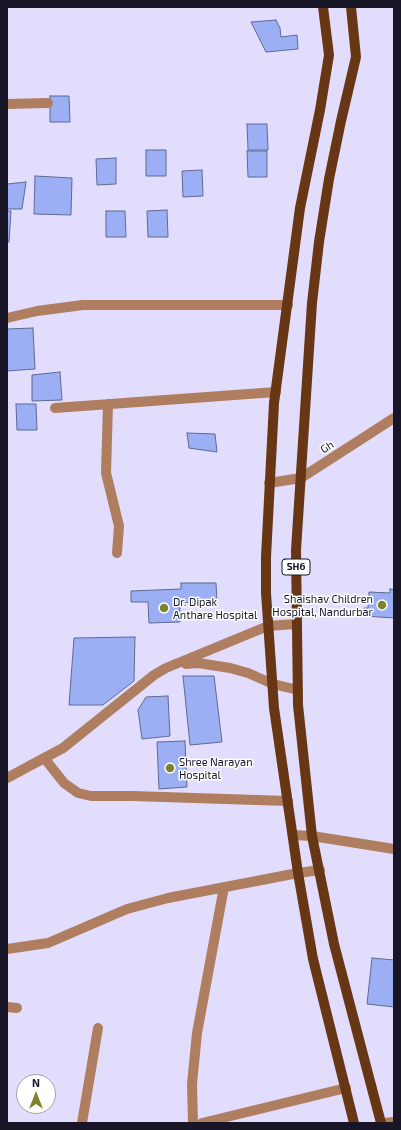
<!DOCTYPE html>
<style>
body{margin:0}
#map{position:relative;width:401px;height:1130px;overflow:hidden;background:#e2ddfd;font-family:"Exo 2",sans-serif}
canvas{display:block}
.frame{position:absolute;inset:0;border:8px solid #181527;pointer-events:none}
.north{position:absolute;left:16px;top:1074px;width:40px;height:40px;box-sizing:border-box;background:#fff;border:1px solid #a3a1a9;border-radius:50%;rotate:0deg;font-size:11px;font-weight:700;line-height:16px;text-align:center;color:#181527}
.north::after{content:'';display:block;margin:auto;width:14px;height:18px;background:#7e822d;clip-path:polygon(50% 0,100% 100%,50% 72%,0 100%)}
</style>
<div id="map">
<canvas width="401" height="1130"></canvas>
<div class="frame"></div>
<div class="north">N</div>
</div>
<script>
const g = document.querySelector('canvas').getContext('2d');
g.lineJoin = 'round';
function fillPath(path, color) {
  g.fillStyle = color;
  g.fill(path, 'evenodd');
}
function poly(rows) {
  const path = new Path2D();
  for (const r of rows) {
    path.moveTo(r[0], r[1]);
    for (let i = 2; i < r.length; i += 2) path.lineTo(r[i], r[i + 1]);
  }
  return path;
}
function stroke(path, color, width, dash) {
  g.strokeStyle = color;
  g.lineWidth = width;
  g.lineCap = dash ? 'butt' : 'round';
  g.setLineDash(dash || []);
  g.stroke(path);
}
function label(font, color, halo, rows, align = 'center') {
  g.font = font + ' "Exo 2",sans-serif';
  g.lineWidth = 3;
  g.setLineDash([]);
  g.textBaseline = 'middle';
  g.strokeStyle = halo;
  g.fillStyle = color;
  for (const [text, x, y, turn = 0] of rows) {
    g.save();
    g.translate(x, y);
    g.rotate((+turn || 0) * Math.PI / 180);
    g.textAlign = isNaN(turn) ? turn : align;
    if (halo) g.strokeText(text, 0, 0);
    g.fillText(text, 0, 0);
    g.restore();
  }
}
const building = poly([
 [276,20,280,28,281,37,297,35,298,49,266,52,251,22,276,20],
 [50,96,69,96,70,122,50,122,50,96],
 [247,124,267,124,268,150,248,150,247,124],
 [146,150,166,150,166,176,146,176,146,150],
 [247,151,267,151,267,177,248,177,247,151],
 [116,158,116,184,97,185,96,159,116,158],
 [202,170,203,196,183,197,182,171,202,170],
 [35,176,72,178,71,215,34,214,35,176],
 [26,182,22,209,7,209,7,184,26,182],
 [167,210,168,237,148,237,147,211,167,210],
 [7,211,11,211,9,242,7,242,7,211],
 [106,211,125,211,126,237,106,237,106,211],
 [33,328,35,369,7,371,7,329,33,328],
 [60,372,62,400,32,401,32,375,60,372],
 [16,404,36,404,37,430,17,430,16,404],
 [187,433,215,434,217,452,189,448,187,433],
 [181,583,216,583,217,602,180,603,180,622,149,623,148,602,131,602,131,591,181,589,181,583],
 [390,589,394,590,394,618,364,616,364,608,368,608,369,592,390,593,390,589],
 [135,637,134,681,103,705,69,705,74,638,135,637],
 [183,676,214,676,222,742,190,745,183,676],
 [168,696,170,736,142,739,138,710,146,697,168,696],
 [185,741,187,787,159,789,157,742,185,741],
 [372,958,394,960,394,1007,367,1004,372,958]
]);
fillPath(building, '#9caff5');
stroke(building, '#5d6995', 1);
stroke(poly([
 [7,104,48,103],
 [7,318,37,311,83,305,288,305],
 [108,404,106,473,119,526,117,553],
 [55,408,276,392],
 [269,483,301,478,394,418],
 [186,664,198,663,230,668,248,673,273,684,298,690],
 [45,759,64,783,78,793,91,796,132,796,288,801],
 [7,778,63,748,154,675,166,668,268,626,296,624],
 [293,835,312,836,394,849],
 [7,949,48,943,127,909,168,898,298,873,320,870],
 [7,1007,17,1008],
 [82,1123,98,1028],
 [193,1123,192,1084,197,1033,224,887],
 [202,1123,346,1088],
 [384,1123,394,1122]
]), '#af7e61', 10);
stroke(poly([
 [323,7,329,55,320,110,300,208,274,403,266,557,266,593,274,708,298,873,313,959,354,1123],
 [351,7,356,57,341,121,329,179,319,242,312,303,296,550,298,705,312,836,334,944,381,1123]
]), '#673615', 10);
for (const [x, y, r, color] of [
 [382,605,5,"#7e822d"],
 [164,608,5,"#7e822d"],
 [170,768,5,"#7e822d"]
]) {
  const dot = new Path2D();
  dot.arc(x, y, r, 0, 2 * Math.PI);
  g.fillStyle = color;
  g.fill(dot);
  stroke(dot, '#fff', 1.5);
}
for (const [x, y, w] of [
 [296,567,28]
]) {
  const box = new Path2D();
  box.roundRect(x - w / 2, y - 8, w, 16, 3);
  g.fillStyle = '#fff';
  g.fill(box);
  stroke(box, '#181527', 1);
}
label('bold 10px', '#181527', null, [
 ["SH6",296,567]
]);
label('11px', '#181527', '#fff', [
 ["Gh",327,447,-33]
]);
label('11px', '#181527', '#fff', [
 ["Shaishav Children",373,599,"right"],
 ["Hospital, Nandurbar",373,612,"right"],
 ["Dr. Dipak",173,602],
 ["Anthare Hospital",173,615],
 ["Shree Narayan",179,762],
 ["Hospital",179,775]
], 'left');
</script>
